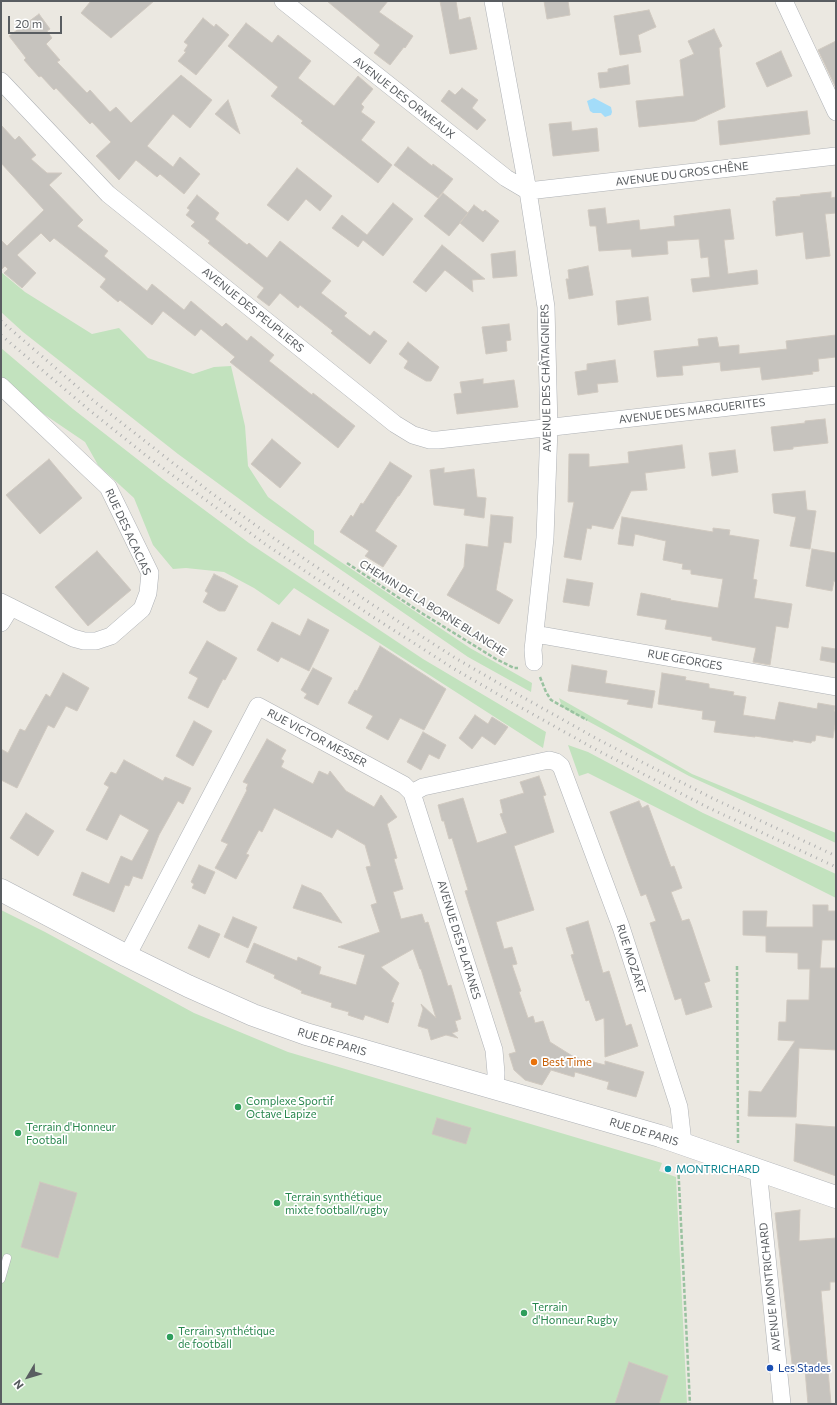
<!DOCTYPE html>
<meta charset="utf-8">
<style>
body{margin:0}
#map{position:relative;width:837px;height:1405px;overflow:hidden;background:#ebe8e1;font-family:Commissioner,sans-serif}
canvas{display:block}
.frame{position:absolute;inset:0;border:2px solid #595d61;pointer-events:none}
.north{position:absolute;left:8px;top:1357px;width:40px;height:40px;-webkit-text-stroke:3px #fff;paint-order:stroke;rotate:232deg;font-size:11px;font-weight:700;line-height:16px;text-align:center;color:#595d61}
.north::after{content:'';display:block;margin:auto;width:14px;height:18px;background:#595d61;clip-path:polygon(50% 0,100% 100%,50% 72%,0 100%)}
.scale{position:absolute;left:8px;top:16px;width:54px;height:18px;box-sizing:border-box;border:2px solid #595d61;border-top:0;padding-left:5px;font-size:12px;line-height:14px;white-space:nowrap;color:#595d61;-webkit-text-stroke:3px #fff;paint-order:stroke}
</style>
<div id="map">
<canvas width="837" height="1405"></canvas>
<div class="frame"></div>
<div class="north">N</div>
<div class="scale">20 m</div>
</div>
<script>
const g = document.querySelector('canvas').getContext('2d');
g.lineJoin = 'round';
function fillPath(path, color) {
  g.fillStyle = color;
  g.fill(path, 'evenodd');
}
function poly(rows) {
  const path = new Path2D();
  for (const r of rows) {
    path.moveTo(r[0], r[1]);
    for (let i = 2; i < r.length; i += 2) path.lineTo(r[i], r[i + 1]);
  }
  return path;
}
function stroke(path, color, width, dash) {
  g.strokeStyle = color;
  g.lineWidth = width;
  g.lineCap = dash ? 'butt' : 'round';
  g.setLineDash(dash || []);
  g.stroke(path);
}
function label(font, color, halo, rows, align = 'center') {
  g.font = font + ' Commissioner,sans-serif';
  g.lineWidth = 3.5;
  g.setLineDash([]);
  g.textBaseline = 'middle';
  g.strokeStyle = halo;
  g.fillStyle = color;
  for (const [text, x, y, turn = 0] of rows) {
    g.save();
    g.translate(x, y);
    g.rotate((+turn || 0) * Math.PI / 180);
    g.textAlign = isNaN(turn) ? turn : align;
    if (halo) g.strokeText(text, 0, 0);
    g.fillText(text, 0, 0);
    g.restore();
  }
}
fillPath(poly([
 [1,272,25,292,92,334,119,328,148,358,193,374,214,367,231,366,245,426,248,466,268,497,314,531,314,544,470,648,532,683,531,692,468,657,264,517,178,454,23,332,1,312],
 [1,348,73,409,164,480,249,543,423,659,546,732,543,748,294,588,279,605,254,588,224,572,186,568,173,569,153,545,134,498,98,465,85,442,1,385],
 [559,698,692,774,836,833,836,843,689,776,562,707],
 [568,745,588,752,703,813,836,874,836,898,588,773,579,776],
 [1,910,45,932,194,1013,288,1052,662,1163,659,1171,676,1177,687,1404,1,1404]
]), '#c2e2be');
fillPath(poly([
 [594,98,611,107,612,112,611,115,605,117,601,113,593,113,590,111,587,101]
]), '#a3dcf9');
const building = poly([
 [91,1,154,1,111,38,81,13,91,1],
 [327,1,388,1,379,12,413,36,405,48,404,47,390,65,374,53,380,45,327,1],
 [440,1,456,1,459,20,470,17,477,49,450,54,440,1],
 [544,1,568,1,570,15,547,19,544,1],
 [649,10,656,27,638,35,641,52,620,55,614,16,649,10],
 [39,14,50,29,47,31,52,38,46,44,60,60,57,62,87,93,90,90,110,112,116,107,131,123,181,75,212,100,190,128,173,114,147,146,173,167,180,157,200,174,184,194,160,174,157,177,136,160,119,180,96,156,111,142,92,122,90,124,56,88,54,90,41,76,39,77,24,60,26,58,9,36,39,14],
 [203,18,214,27,216,24,229,35,196,75,178,61,186,52,184,51,188,45,184,42,203,18],
 [246,23,272,43,278,35,311,61,298,78,334,106,358,76,373,89,361,104,364,107,361,112,375,122,361,140,392,165,378,183,301,123,303,121,271,96,278,87,228,46,246,23],
 [714,29,722,46,719,48,725,107,695,121,639,127,636,101,684,96,680,60,694,54,688,41,714,29],
 [836,41,836,88,818,50,836,41],
 [781,51,792,76,767,87,756,63,781,51],
 [628,65,630,84,600,88,598,73,608,72,608,69,628,65],
 [462,88,478,100,472,108,486,120,477,130,441,101,449,90,455,95,462,88],
 [228,100,240,134,215,114,228,100],
 [807,111,810,134,720,145,718,121,807,111],
 [571,122,572,131,597,128,599,151,553,156,549,124,571,122],
 [1,125,15,140,19,136,36,155,31,159,47,173,62,173,49,185,83,220,77,226,108,251,104,256,147,291,152,284,184,310,191,301,222,327,226,323,247,341,251,336,274,355,269,361,312,395,313,393,355,426,338,448,230,362,235,357,201,329,195,336,163,311,152,325,120,300,118,302,100,287,106,279,54,238,50,242,41,233,17,255,36,273,22,288,4,273,8,269,5,266,1,270,1,240,7,246,44,210,1,163,1,125],
 [408,147,432,166,433,164,453,179,438,198,394,165,408,147],
 [297,168,332,196,320,211,306,199,288,221,267,205,297,168],
 [831,192,831,198,836,197,836,213,825,214,830,256,806,259,803,232,776,236,773,201,776,201,776,198,801,196,800,195,831,192],
 [443,193,468,213,449,236,424,216,443,193],
 [197,195,219,213,215,219,247,245,249,243,267,258,280,241,331,281,321,293,347,313,344,316,370,336,374,331,387,341,370,364,331,333,333,331,300,305,298,308,280,293,269,306,257,297,264,288,208,243,210,241,191,226,195,222,186,215,190,210,187,208,197,195],
 [393,203,413,219,383,256,363,240,358,247,332,228,342,215,367,235,393,203],
 [474,205,483,212,485,210,499,221,483,242,460,223,474,205],
 [605,208,607,224,639,220,640,230,675,226,674,216,730,209,734,239,724,240,728,274,757,270,758,284,693,292,691,279,710,277,708,257,701,258,699,239,667,241,668,254,632,257,631,249,599,251,596,226,590,226,588,210,605,208],
 [442,245,485,279,472,280,473,292,445,270,426,292,413,282,442,245],
 [515,251,517,276,493,278,491,254,515,251],
 [588,266,593,295,569,299,566,279,569,279,568,270,588,266],
 [648,297,651,320,618,325,616,301,648,297],
 [509,324,511,340,506,341,507,351,486,354,482,327,509,324],
 [836,335,836,357,818,359,819,371,812,372,813,374,762,380,760,367,721,371,720,362,682,366,683,375,657,377,654,351,699,346,698,339,717,337,719,347,739,345,739,354,787,349,786,341,836,335],
 [408,342,439,367,431,381,426,381,404,368,408,361,399,354,408,342],
 [615,360,618,382,597,384,598,392,578,395,575,372,587,370,587,364,615,360],
 [483,379,483,384,514,380,518,407,457,414,454,394,462,393,460,382,483,379],
 [825,419,828,443,793,447,793,449,774,451,771,427,805,423,805,421,825,419],
 [272,439,301,463,280,488,251,464,272,439],
 [682,445,685,468,645,473,647,490,631,491,613,529,592,525,591,529,587,528,581,560,564,557,574,502,568,502,569,454,589,454,589,467,629,463,628,452,682,445],
 [735,450,738,472,712,476,709,453,735,450],
 [49,459,82,498,40,534,6,495,49,459],
 [390,462,412,476,399,496,398,496,375,531,397,546,383,567,365,556,369,551,340,532,351,515,353,517,361,503,363,504,390,462],
 [444,468,444,473,474,469,477,497,486,498,484,518,464,515,465,509,434,505,430,470,444,468],
 [805,491,807,510,816,511,810,549,790,546,796,517,774,513,772,494,805,491],
 [491,515,513,517,511,543,504,542,496,590,513,600,499,624,447,595,464,567,466,544,488,547,491,515],
 [622,517,713,532,713,528,730,530,729,535,759,540,753,579,757,580,754,598,792,604,788,628,776,626,770,665,753,662,756,648,712,640,712,637,665,629,667,620,637,615,641,593,671,599,670,600,718,608,723,579,691,574,691,570,682,569,683,564,663,560,666,541,635,534,633,546,618,544,622,517],
 [812,549,836,553,836,582,834,581,832,591,806,586,812,549],
 [97,551,131,590,88,626,55,587,97,551],
 [214,574,238,586,225,611,219,611,203,602,208,593,205,591,214,574],
 [567,579,593,583,589,606,563,602,567,579],
 [308,619,329,630,309,671,281,657,278,662,257,650,272,622,300,636,308,619],
 [207,641,237,658,225,680,223,679,208,708,188,698,198,678,189,673,207,641],
 [380,646,446,689,424,730,400,718,388,740,366,728,373,716,348,703,355,690,357,691,380,646],
 [822,647,836,649,836,663,820,660,822,647],
 [572,665,607,671,605,683,655,691,652,708,627,704,629,700,568,691,572,665],
 [313,668,332,678,318,705,304,698,307,694,301,690,313,668],
 [63,673,89,688,77,711,66,706,54,728,48,725,17,788,1,780,1,749,8,753,20,729,25,731,46,694,50,697,63,673],
 [662,673,686,677,685,680,709,684,709,688,734,692,733,695,746,697,743,715,775,720,779,702,817,709,818,703,835,706,834,711,836,712,836,718,833,738,816,735,815,741,812,741,811,743,793,740,793,742,755,736,755,737,714,732,716,721,702,719,703,711,658,704,662,673],
 [475,715,488,724,492,717,508,727,495,745,482,736,472,749,459,738,475,715],
 [194,721,212,731,193,766,176,756,194,721],
 [423,732,446,745,439,759,429,754,421,770,407,762,423,732],
 [267,739,286,750,281,759,284,761,281,767,313,784,319,771,328,775,330,771,346,791,374,807,381,795,397,817,387,824,397,858,394,859,403,889,393,892,401,919,422,914,425,923,428,922,448,986,451,985,461,1019,455,1021,458,1031,452,1033,458,1038,446,1035,431,1040,428,1029,418,1026,423,1009,421,1004,436,1018,421,969,420,969,413,949,381,967,399,983,391,1002,394,1003,388,1023,365,1015,363,1020,348,1015,349,1012,331,1007,332,1003,301,993,302,991,274,978,275,975,246,962,254,943,297,961,298,957,321,967,319,974,356,985,365,955,338,947,380,932,371,905,377,903,366,867,371,866,365,845,337,829,332,838,274,808,262,832,259,830,246,854,249,855,236,879,215,868,228,844,221,841,247,790,246,789,248,784,243,782,267,739],
 [124,760,163,781,165,777,191,788,183,804,178,801,159,835,142,879,133,876,129,886,125,885,114,912,73,895,82,872,109,884,121,856,132,861,149,830,120,814,107,840,86,830,109,787,104,784,111,772,116,774,124,760],
 [539,776,546,795,543,796,554,832,514,846,534,910,496,922,504,949,512,947,517,964,512,965,521,991,519,992,528,1018,533,1016,535,1023,543,1021,550,1042,574,1057,605,1065,605,1061,644,1072,636,1097,607,1089,609,1082,575,1072,574,1077,551,1070,542,1085,525,1080,514,1070,509,1054,516,1052,465,891,468,890,452,838,449,839,444,821,442,821,438,805,463,798,477,843,507,833,500,814,503,813,500,800,524,793,520,782,539,776],
 [639,801,642,808,648,805,671,867,674,866,682,888,671,892,682,921,689,919,692,927,710,981,704,983,712,1007,686,1015,681,998,675,1000,650,923,656,921,646,894,641,896,610,812,639,801],
 [26,813,54,831,38,856,10,838,26,813],
 [199,865,215,872,205,894,192,888,194,884,191,882,199,865],
 [302,885,321,893,342,923,293,908,302,885],
 [813,905,828,905,828,911,836,911,836,940,822,940,820,968,836,968,836,1050,799,1048,796,1117,748,1116,749,1091,761,1092,795,1041,778,1040,779,1022,786,1022,787,1000,809,1000,810,969,798,969,798,953,766,952,766,936,743,935,743,911,767,911,766,927,813,927,813,905],
 [233,917,257,927,248,948,224,937,233,917],
 [588,921,603,973,609,971,626,1026,631,1024,638,1046,605,1057,604,1018,596,1021,589,1000,586,1001,571,955,574,954,566,928,588,921],
 [199,925,220,934,209,958,188,948,199,925],
 [437,1118,471,1128,466,1144,432,1134,437,1118],
 [796,1124,836,1127,836,1176,794,1161,796,1124],
 [40,1182,77,1193,58,1258,21,1247,40,1182],
 [800,1210,799,1241,836,1238,836,1282,830,1282,830,1290,821,1291,831,1404,808,1404,805,1370,793,1372,775,1213,800,1210],
 [629,1362,668,1376,659,1404,615,1404,629,1362]
]);
fillPath(building, '#c6c3be');
stroke(building, '#d0c9c0', 1);
const service = poly([
 [1,1279,7,1258]
]);
const minor = poly([
 [283,1,506,178,528,191,836,156],
 [493,1,528,191,546,307,549,428,545,538,533,650,534,662],
 [784,1,836,112],
 [1,81,108,194,395,424,413,435,430,440,438,440,836,395],
 [1,386,108,487,150,573,148,593,142,609,111,636,96,641,84,641,73,638,1,602],
 [1,623,11,607],
 [535,634,836,687],
 [412,793,423,787,549,760,556,762,561,766,621,927,679,1107,683,1143],
 [127,956,258,706,404,785,412,793,494,1050,496,1073,495,1089],
 [758,1169,782,1404]
]);
const secondary = poly([
 [1,890,127,956,188,986,253,1015,306,1034,660,1136,836,1197]
]);
stroke(service, '#afb2b6', 9);
stroke(minor, '#afb2b6', 18);
stroke(secondary, '#aeb1b6', 23);
stroke(poly([
 [347,563,420,612,496,659,514,668,518,668],
 [540,677,546,692,551,700,587,720],
 [737,966,738,1143],
 [678,1163,690,1404]
]), '#99c2a0', 2.5, [4, 2]);
stroke(service, '#fff', 8);
stroke(minor, '#fff', 17);
stroke(secondary, '#fff', 22);
stroke(poly([
 [1,321,95,402,210,492,272,537,376,607,457,659,519,695,599,740,714,799,836,856],
 [1,335,88,409,148,457,265,544,370,615,451,667,513,703,593,748,709,808,836,867]
]), '#b0b1b1', 3, [1, 5]);
for (const [x, y, r, color] of [
 [534,1062,4,"#e8710a"],
 [238,1107,4,"#2e9e5b"],
 [18,1133,4,"#2e9e5b"],
 [668,1169,4,"#0f9aa8"],
 [277,1203,4,"#2e9e5b"],
 [524,1313,4,"#2e9e5b"],
 [170,1337,4,"#2e9e5b"],
 [770,1368,4,"#1a4fb4"]
]) {
  const dot = new Path2D();
  dot.arc(x, y, r, 0, 2 * Math.PI);
  g.fillStyle = color;
  g.fill(dot);
  stroke(dot, '#fff', 1.5);
}
label('11px', '#595d61', '#fff', [
 ["AVENUE DES ORMEAUX",404,98,38],
 ["AVENUE DU GROS CHÊNE",682,174,-7],
 ["AVENUE DES PEUPLIERS",253,310,39],
 ["AVENUE DES CHÂTAIGNIERS",546,378,-91],
 ["AVENUE DES MARGUERITES",692,411,-7],
 ["RUE DES ACACIAS",128,532,65],
 ["CHEMIN DE LA BORNE BLANCHE",433,608,32],
 ["RUE GEORGES",685,660,10],
 ["RUE VICTOR MESSER",317,738,28],
 ["AVENUE DES PLATANES",459,940,73],
 ["RUE MOZART",631,959,72],
 ["RUE DE PARIS",332,1042,17],
 ["RUE DE PARIS",644,1132,17],
 ["AVENUE MONTRICHARD",770,1287,-96]
]);
label('11px', '#c56008', '#fff', [
 ["Best Time",542,1062]
], 'left');
label('11px', '#27864d', '#fff', [
 ["Complexe Sportif",246,1101],
 ["Octave Lapize",246,1114],
 ["Terrain d'Honneur",26,1127],
 ["Football",26,1140],
 ["Terrain synthétique",285,1197],
 ["mixte football/rugby",285,1210],
 ["Terrain",532,1307],
 ["d'Honneur Rugby",532,1320],
 ["Terrain synthétique",178,1331],
 ["de football",178,1344]
], 'left');
label('11px', '#0d838f', '#fff', [
 ["MONTRICHARD",676,1169]
], 'left');
label('11px', '#164399', '#fff', [
 ["Les Stades",778,1368]
], 'left');
</script>
